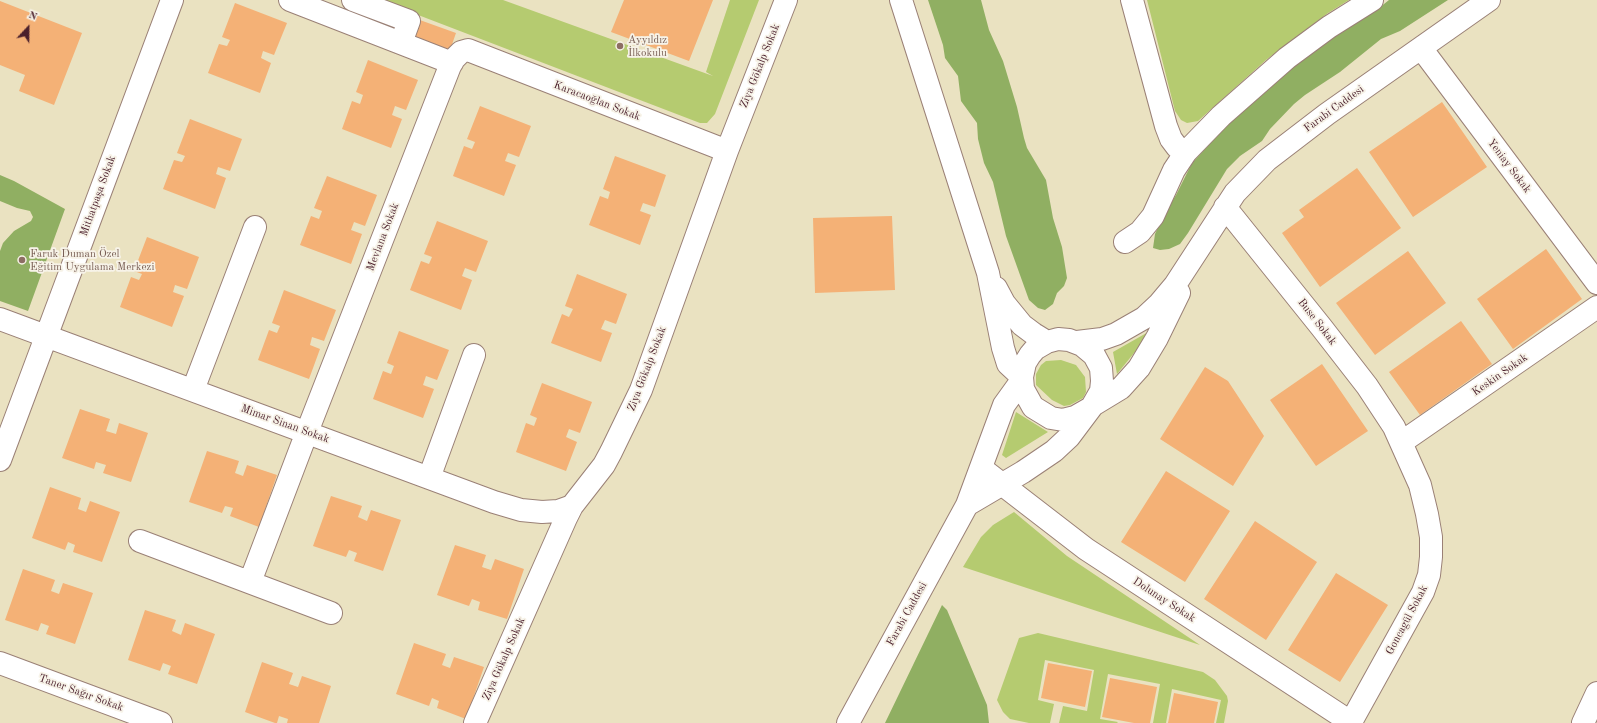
<!DOCTYPE html>
<meta charset="utf-8">
<style>
body{margin:0}
#map{position:relative;width:1597px;height:723px;overflow:hidden;background:#eae2c1;font-family:"Old Standard TT",serif}
canvas{display:block}
.north{position:absolute;left:8px;top:8px;width:40px;height:40px;-webkit-text-stroke:3px #f7f3e8;paint-order:stroke;rotate:22deg;font-size:11px;font-weight:700;line-height:16px;text-align:center;color:#4a1f2b}
.north::after{content:'';display:block;margin:auto;width:14px;height:18px;background:#4a1f2b;clip-path:polygon(50% 0,100% 100%,50% 72%,0 100%)}
</style>
<div id="map">
<canvas width="1597" height="723"></canvas>
<div class="north">N</div>
</div>
<script>
const g = document.querySelector('canvas').getContext('2d');
g.lineJoin = 'round';
function fillPath(path, color) {
  g.fillStyle = color;
  g.fill(path, 'evenodd');
}
function poly(rows) {
  const path = new Path2D();
  for (const r of rows) {
    path.moveTo(r[0], r[1]);
    for (let i = 2; i < r.length; i += 2) path.lineTo(r[i], r[i + 1]);
  }
  return path;
}
function stroke(path, color, width, dash) {
  g.strokeStyle = color;
  g.lineWidth = width;
  g.lineCap = dash ? 'butt' : 'round';
  g.setLineDash(dash || []);
  g.stroke(path);
}
function label(font, color, halo, rows, align = 'center') {
  g.font = font + ' "Old Standard TT",serif';
  g.lineWidth = 3.5;
  g.setLineDash([]);
  g.textBaseline = 'middle';
  g.strokeStyle = halo;
  g.fillStyle = color;
  for (const [text, x, y, turn = 0] of rows) {
    g.save();
    g.translate(x, y);
    g.rotate((+turn || 0) * Math.PI / 180);
    g.textAlign = isNaN(turn) ? turn : align;
    if (halo) g.strokeText(text, 0, 0);
    g.fillText(text, 0, 0);
    g.restore();
  }
}
fillPath(poly([
 [379,0,503,0,713,76,706,72,730,0,759,0,715,114,707,123,700,123],
 [1147,0,1349,0,1328,13,1266,60,1198,121,1187,123,1181,120,1175,111],
 [1150,331,1147,337,1117,374,1113,352],
 [1061,360,1076,365,1085,377,1086,392,1083,398,1070,405,1064,406,1052,400,1036,385,1036,374,1041,365,1046,361],
 [1016,412,1048,432,1006,458,1002,455],
 [1014,512,1067,556,1200,645,963,567,981,537,993,525],
 [1038,633,1203,672,1215,680,1227,696,1228,701,1224,723,1216,723,1221,700,1172,689,1166,723,1153,723,1160,684,1108,674,1100,719,1118,722,1117,723,1059,723,1063,706,1087,711,1094,670,1045,660,1038,700,1054,704,1050,723,1029,723,1010,719,1003,712,997,700,1019,638]
]), '#b5cb70');
fillPath(poly([
 [928,0,981,0,989,30,1003,61,1017,107,1024,138,1027,148,1046,180,1053,218,1062,247,1067,278,1064,286,1057,293,1053,304,1045,310,1038,308,1029,300,1006,236,993,182,984,163,978,139,977,123,961,101,958,76,945,58,943,45],
 [1389,0,1448,0,1400,31,1381,39,1340,72,1305,95,1294,104,1270,129,1262,141,1240,156,1227,169,1188,233,1180,244,1169,249,1160,250,1153,248,1155,234,1165,212,1176,195,1192,163,1251,100,1323,42,1374,12],
 [0,175,14,181,65,209,28,311,0,301,0,251,3,243,14,231,31,221,33,217,30,211,17,208,0,201],
 [942,605,947,610,987,705,989,723,885,723]
]), '#90af62');
fillPath(poly([
 [624,0,713,0,689,61,611,32],
 [0,1,82,33,54,105,19,91,25,75,0,65],
 [235,3,287,23,274,55,263,51,261,58,271,63,260,93,208,73,219,44,227,46,230,40,222,37],
 [417,19,456,33,449,53,410,38],
 [368,60,418,80,406,110,395,106,392,115,402,119,391,148,342,129,352,101,360,104,363,95,356,92],
 [1442,102,1487,167,1413,217,1369,152],
 [480,106,531,126,519,157,508,153,505,161,516,165,504,196,453,176,464,146,472,149,475,142,467,139],
 [190,119,242,139,230,171,218,167,216,174,226,178,215,209,163,189,174,160,182,162,185,156,177,153],
 [615,156,666,175,655,207,643,203,640,211,651,215,640,245,589,225,600,196,608,199,610,192,603,189],
 [1357,168,1401,228,1320,287,1282,233,1304,217,1299,210],
 [327,176,377,195,365,226,354,222,351,230,362,234,351,264,300,245,311,216,319,219,322,211,314,208],
 [892,216,895,290,815,293,813,218],
 [437,221,488,241,476,272,465,268,462,276,472,280,461,310,410,290,421,261,429,264,432,257,424,254],
 [147,237,199,257,187,289,175,285,173,292,184,296,172,327,120,307,131,277,139,280,142,274,134,271],
 [1546,249,1582,299,1513,349,1477,299],
 [1408,251,1446,303,1375,355,1336,303],
 [577,274,627,294,616,324,605,320,601,329,612,333,601,362,551,343,562,314,569,317,573,309,565,306],
 [284,290,336,310,324,341,312,337,310,345,320,349,309,379,258,360,269,330,277,333,280,326,272,323],
 [1461,321,1492,364,1420,415,1389,372],
 [399,331,449,350,437,380,426,376,423,385,434,389,423,418,373,399,383,371,391,374,394,366,387,363],
 [1322,364,1368,431,1316,466,1270,400],
 [1205,367,1228,381,1264,436,1233,486,1160,439],
 [542,383,592,402,580,433,569,429,566,437,577,442,566,471,516,452,526,423,534,426,537,418,530,415],
 [80,409,110,419,106,431,116,434,119,423,148,433,131,482,103,473,106,465,96,462,94,469,62,458],
 [207,451,239,461,235,473,243,476,247,465,277,475,259,527,230,516,233,508,225,506,222,513,189,502],
 [1166,471,1230,511,1185,582,1121,542],
 [50,487,81,498,78,509,86,512,90,501,120,512,102,562,73,552,75,545,68,542,65,550,32,538],
 [331,496,362,506,358,517,367,521,371,510,401,520,383,571,354,561,357,553,349,550,346,557,313,546],
 [1255,521,1317,562,1266,640,1204,599],
 [455,545,486,555,482,567,491,570,495,559,524,569,507,619,478,610,480,602,472,599,469,606,437,595],
 [23,569,55,580,51,591,59,594,63,583,93,593,75,644,46,634,49,626,41,623,38,631,5,620],
 [1336,573,1388,605,1340,682,1288,650],
 [145,610,176,620,172,631,181,635,185,623,215,634,197,684,168,674,171,666,163,663,160,671,128,660],
 [414,643,446,654,442,665,450,668,454,657,484,667,466,719,437,708,439,701,432,698,429,706,396,694],
 [262,662,293,673,289,684,298,687,302,676,331,686,319,723,287,723,288,719,279,716,277,723,275,723,245,712],
 [1048,663,1092,671,1085,707,1041,698],
 [1110,678,1157,687,1150,723,1134,723,1102,717],
 [1174,693,1218,702,1214,723,1168,723]
]), '#f4b176');
const minor = poly([
 [290,0,452,63],
 [353,0,409,21,401,43],
 [901,0,988,273,1003,348,1008,364,1022,377],
 [1132,0,1166,126,1171,139,1177,147,1186,152],
 [1421,48,1597,283],
 [1225,207,1322,328,1367,386,1394,427,1420,485,1427,514,1431,537,1431,557,1429,575,1423,592,1351,722],
 [1125,242,1140,232,1153,216,1174,170,1186,152,1221,116,1287,58,1329,27,1372,0],
 [996,288,1004,303,1022,325,1034,334,1047,342],
 [0,319,494,502,521,510,542,512,558,511,572,506],
 [1077,342,1102,339,1116,334,1144,318,1159,304,1175,285,1235,193,1267,160,1327,114,1489,0],
 [193,390,255,227],
 [1093,405,1121,388,1139,368,1157,338,1179,293],
 [1402,442,1597,307],
 [0,460,172,0],
 [981,468,1086,549,1352,723],
 [429,478,474,355],
 [967,505,1023,472,1054,451,1069,437,1093,405,1101,391,1102,381,1101,368,1094,355,1082,345,1069,340,1058,339,1047,342,1035,349,1030,355,1025,363,1022,377,1023,389,1033,407,1051,418,1063,420,1075,417,1089,409],
 [140,541,331,613],
 [250,582,307,432,450,66,454,59,461,52,468,50,727,151],
 [0,663,161,723],
 [475,723,566,518,572,506,604,465,611,452,641,390,727,151,786,0],
 [848,723,967,505,1004,405,1022,380],
 [1583,723,1597,693]
]);
stroke(minor, '#9a8076', 24);
stroke(minor, '#fff', 22);
for (const [x, y, r, color] of [
 [620,46,4,"#8d6e63"],
 [22,260,4,"#8d6e63"]
]) {
  const dot = new Path2D();
  dot.arc(x, y, r, 0, 2 * Math.PI);
  g.fillStyle = color;
  g.fill(dot);
  stroke(dot, '#f7f3e8', 1.5);
}
label('11px', '#785e54', '#f7f3e8', [
 ["Ayyıldız",628,40],
 ["İlkokulu",628,53],
 ["Faruk Duman Özel",30,254],
 ["Eğitim Uygulama Merkezi",30,267]
], 'left');
label('11px', '#4a1f2b', '#f7f3e8', [
 ["Ziya Gökalp Sokak",760,66,-68],
 ["Karacaoğlan Sokak",597,101,21],
 ["Farabi Caddesi",1334,109,-36],
 ["Yeniay Sokak",1509,166,53],
 ["Mithatpaşa Sokak",98,196,-70],
 ["Mevlana Sokak",383,237,-69],
 ["Buse Sokak",1317,322,52],
 ["Ziya Gökalp Sokak",647,369,-69],
 ["Keskin Sokak",1500,375,-35],
 ["Mimar Sinan Sokak",285,424,20],
 ["Dolunay Sokak",1164,600,33],
 ["Farabi Caddesi",907,614,-61],
 ["Goncagül Sokak",1407,620,-62],
 ["Ziya Gökalp Sokak",504,659,-66],
 ["Taner Sağır Sokak",81,693,20]
]);
</script>
